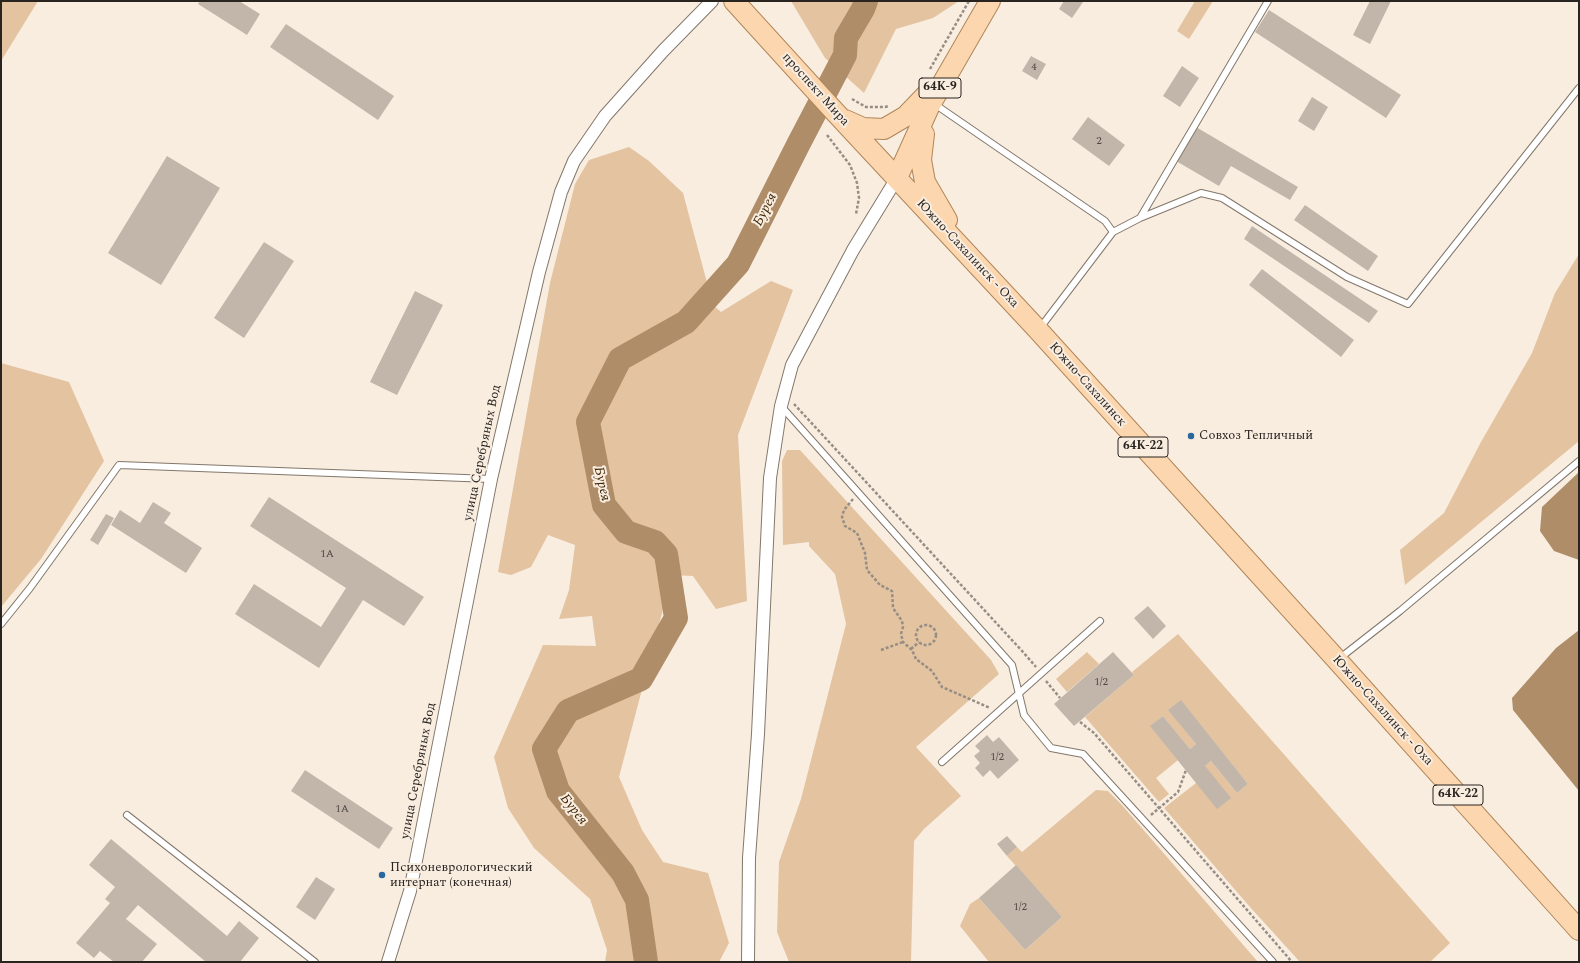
<!DOCTYPE html>
<meta charset="utf-8">
<style>
body{margin:0}
#map{position:relative;width:1580px;height:963px;overflow:hidden;background:#f9ede0;font-family:Spectral,serif}
canvas{display:block}
.frame{position:absolute;inset:0;border:2px solid #292420;pointer-events:none}
</style>
<div id="map">
<canvas width="1580" height="963"></canvas>
<div class="frame"></div>
</div>
<script>
const g = document.querySelector('canvas').getContext('2d');
g.lineJoin = 'round';
function fillPath(path, color) {
  g.fillStyle = color;
  g.fill(path, 'evenodd');
}
function poly(rows) {
  const path = new Path2D();
  for (const r of rows) {
    if (r.length === 3) {
      path.moveTo(r[0] + r[2], r[1]);
      path.arc(r[0], r[1], r[2], 0, 2 * Math.PI);
      continue;
    }
    path.moveTo(r[0], r[1]);
    for (let i = 2; i < r.length; i += 2) path.lineTo(r[i], r[i + 1]);
  }
  return path;
}
function stroke(path, color, width, dash) {
  g.strokeStyle = color;
  g.lineWidth = width;
  g.lineCap = dash ? 'butt' : 'round';
  g.setLineDash(dash || []);
  g.stroke(path);
}
function label(font, color, halo, rows, align = 'center') {
  g.font = font + ' Spectral,serif';
  g.lineWidth = 4;
  g.setLineDash([]);
  g.textBaseline = 'middle';
  g.strokeStyle = halo;
  g.fillStyle = color;
  for (const [text, x, y, turn = 0] of rows) {
    g.save();
    g.translate(x, y);
    g.rotate((+turn || 0) * Math.PI / 180);
    g.textAlign = isNaN(turn) ? turn : align;
    if (halo) g.strokeText(text, 0, 0);
    g.fillText(text, 0, 0);
    g.restore();
  }
}
fillPath(poly([
 [1,1,38,1,1,61],
 [791,1,959,1,933,18,896,29,864,93,825,58],
 [1195,1,1213,1,1189,39,1177,31],
 [629,147,649,161,683,193,713,305,721,312,771,281,793,290,738,435,747,601,716,609,693,576,672,575,619,777,642,830,663,862,708,873,729,943,719,962,605,962,607,950,590,899,534,848,508,808,494,757,543,645,596,646,592,616,559,619,569,590,575,545,548,535,531,567,511,575,498,572,550,283,575,184,589,160],
 [1579,254,1579,441,1405,585,1400,550,1444,513,1481,442,1532,353,1555,293],
 [1,363,69,382,104,461,41,559,1,607],
 [787,450,800,450,991,660,999,674,916,747,961,796,924,829,914,841,911,962,789,962,777,932,779,862,801,799,846,624,835,574,809,546,809,542,783,545,782,461],
 [1178,634,1450,943,1430,962,1300,962,1250,907,1164,808,1196,783,1205,766,1211,761,1237,793,1248,784,1181,701,1169,710,1196,744,1190,749,1163,716,1151,726,1178,760,1156,778,1169,794,1159,802,1085,717,1134,675,1132,672],
 [1087,652,1099,664,1067,692,1056,679],
 [1096,790,1108,791,1121,804,1258,962,989,962,960,926,970,904,979,898,1025,950,1062,917,1007,856,1017,847,1022,852]
]), '#e3c3a0');
fillPath(poly([
 [1579,472,1579,560,1554,551,1540,531,1542,507],
 [1579,630,1579,791,1513,710,1512,698,1556,648]
]), '#af8d69');
stroke(poly([
 [646,962,637,900,623,873,558,791,544,749,568,711,641,679,676,618,666,554,655,542,626,532,604,505,588,422,620,359,686,322,738,264,799,143,845,55,846,38,863,9,866,1]
]), '#af8d69', 24);
fillPath(poly([
 [200,1,239,1,260,14,247,35,198,4],
 [1064,1,1081,1,1083,2,1072,18,1059,9],
 [1370,1,1391,1,1370,44,1353,35],
 [1269,10,1401,95,1386,118,1255,32],
 [286,24,394,96,378,120,270,47],
 [1031,56,1046,64,1037,80,1022,71],
 [1182,66,1199,78,1180,107,1163,96],
 [1312,97,1328,107,1314,131,1298,121],
 [1088,117,1125,145,1109,166,1072,139],
 [1196,127,1298,187,1290,200,1231,166,1219,186,1176,161],
 [167,156,220,188,161,285,108,253],
 [1305,205,1378,256,1368,271,1294,220],
 [1252,226,1378,311,1369,323,1244,239],
 [264,242,294,261,244,338,214,318],
 [1262,269,1354,340,1341,357,1249,285],
 [415,291,443,305,397,395,370,382],
 [269,497,424,597,404,626,363,600,319,668,235,614,254,584,321,627,346,588,250,526],
 [153,502,171,513,164,523,202,548,186,573,111,525,120,510,140,523],
 [106,514,114,518,98,545,90,540],
 [1148,606,1166,626,1153,639,1134,618],
 [1113,652,1134,675,1074,726,1054,704],
 [1181,700,1248,784,1237,793,1211,761,1205,766,1231,798,1217,809,1150,726,1163,716,1190,749,1196,744,1168,710],
 [987,735,993,742,999,737,1019,760,998,779,990,770,983,777,975,768,980,763,974,756,980,751,975,746],
 [305,770,393,828,379,849,291,791],
 [1007,836,1017,847,1007,856,997,844],
 [111,839,227,936,239,921,259,938,240,962,206,962,138,905,126,919,157,944,142,962,114,962,100,951,94,958,76,943,110,903,105,899,115,887,89,865],
 [1016,865,1062,917,1025,950,979,898],
 [316,877,335,889,315,920,296,907]
]), '#c2b6aa');
const lane = poly([
 [933,103,1105,221,1113,232],
 [1140,218,1201,193,1222,198,1347,277,1408,304,1579,88],
 [1040,328,1113,232,1140,218,1268,1],
 [781,406,1012,665,1024,715,1051,748,1083,754,1273,962],
 [1,624,30,588,119,465,491,479],
 [1340,658,1400,611,1579,461],
 [942,762,1100,621],
 [127,815,315,962]
]);
const street = poly([
 [388,962,410,891,491,479,539,272,561,192,574,161,605,116,663,51,712,1],
 [748,962,749,858,758,734,770,478,781,406,792,365,853,250,897,178]
]);
const primary = poly([
 [734,1,835,112,1038,330,1337,660,1579,930],
 [845,120,863,128,884,129,906,116,932,89],
 [924,134,921,160,925,182,947,220],
 [897,178,930,105,990,1]
]);
stroke(lane, '#82776b', 8);
stroke(street, '#82776b', 14);
stroke(primary, '#b08659', 22);
stroke(poly([
 [930,69,969,1],
 [852,99,866,107,885,107,889,106],
 [827,135,850,165,857,183,859,198,856,214],
 [794,404,1023,652,1036,667],
 [853,499,844,510,842,517,845,526,857,533,865,553,867,570,880,585,892,591,893,608,902,621,903,627,901,634,903,642,912,650,916,659,932,671,942,687,990,708],
 [926,635,10],
 [911,649,919,642],
 [881,650,903,642],
 [1046,681,1060,698],
 [1080,722,1094,733,1292,962],
 [1151,815,1178,792,1186,770]
]), '#968d84', 2.5, [3, 2]);
stroke(lane, '#fff', 6);
stroke(street, '#fff', 12);
stroke(primary, '#fbd6ae', 20);
for (const [x, y, r, color] of [
 [1191,436,4,"#29679e"],
 [382,875,4,"#29679e"]
]) {
  const dot = new Path2D();
  dot.arc(x, y, r, 0, 2 * Math.PI);
  g.fillStyle = color;
  g.fill(dot);
  stroke(dot, '#f9ede0', 1.5);
}
label('11px', '#4f4842', null, [
 ["4",1034,68],
 ["2",1099,142],
 ["1А",327,555],
 ["1/2",1101,683],
 ["1/2",997,758],
 ["1А",342,810],
 ["1/2",1020,908]
]);
for (const [x, y, w] of [
 [940,88,42],
 [1143,447,50],
 [1458,795,50]
]) {
  const box = new Path2D();
  box.roundRect(x - w / 2, y - 10, w, 20, 3);
  g.fillStyle = '#f9ede0';
  g.fill(box);
  stroke(box, '#292420', 1);
}
label('bold 12px', '#292420', null, [
 ["64К-9",940,88],
 ["64К-22",1143,447],
 ["64К-22",1458,795]
]);
label('13px', '#292420', '#f9ede0', [
 ["проспект Мира",815,90,48],
 ["Южно-Сахалинск - Оха",967,254,47],
 ["Южно-Сахалинск",1087,385,48],
 ["улица Серебряных Вод",483,453,-78],
 ["Южно-Сахалинск - Оха",1382,711,48],
 ["улица Серебряных Вод",419,771,-79]
]);
label('13px', '#292420', '#f9ede0', [
 ["Совхоз Тепличный",1199,436],
 ["Психоневрологический",390,868],
 ["интернат (конечная)",390,883]
], 'left');
label('italic 14px', '#3e2606', '#f9ede0', [
 ["Бурея",766,210,-63],
 ["Бурея",601,484,77],
 ["Бурея",573,810,51]
]);
</script>
